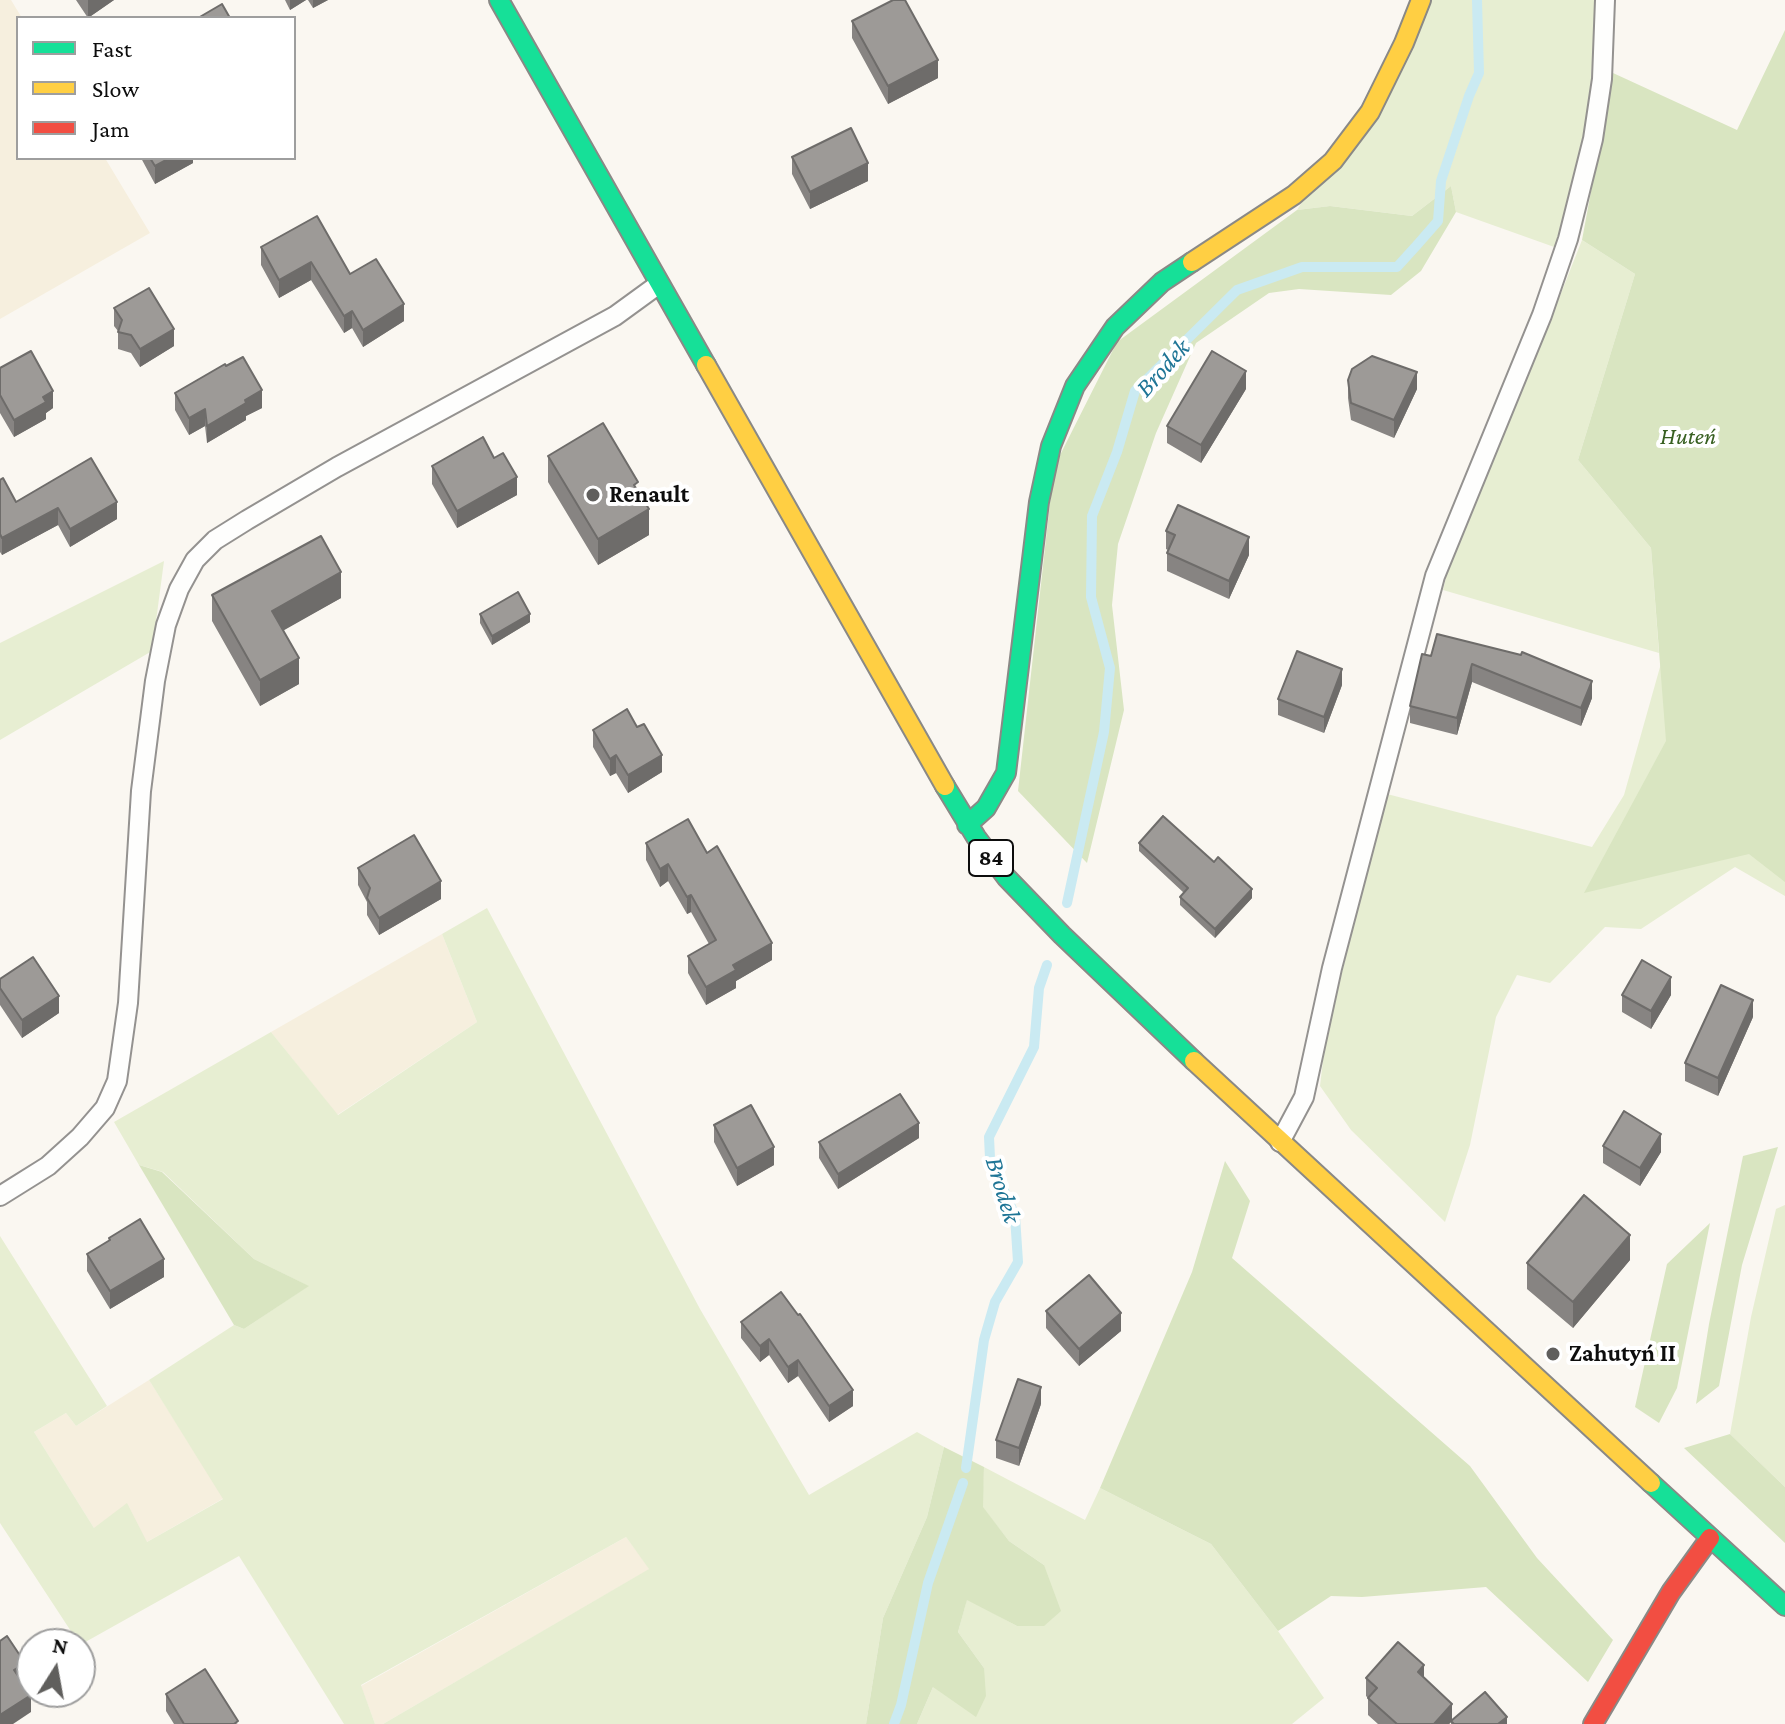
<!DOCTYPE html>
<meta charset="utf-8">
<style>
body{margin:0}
#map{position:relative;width:1785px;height:1724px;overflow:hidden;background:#faf7f1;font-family:"Crimson Pro",serif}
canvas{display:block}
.legend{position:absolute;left:16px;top:16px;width:280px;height:144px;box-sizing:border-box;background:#fff;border:2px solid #9e9e9e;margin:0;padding:10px 14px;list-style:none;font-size:24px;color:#0d0d0d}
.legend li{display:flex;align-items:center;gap:16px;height:40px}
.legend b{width:40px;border:2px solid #9e9e9e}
.north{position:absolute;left:16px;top:1628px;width:80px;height:80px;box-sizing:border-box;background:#fff;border:2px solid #9e9e9e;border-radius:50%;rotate:11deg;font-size:22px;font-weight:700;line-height:32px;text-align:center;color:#0d0d0d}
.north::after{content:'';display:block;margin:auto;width:28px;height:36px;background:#605f5d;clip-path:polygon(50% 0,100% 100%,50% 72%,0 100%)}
</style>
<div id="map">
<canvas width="1785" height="1724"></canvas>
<ul class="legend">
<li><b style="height:10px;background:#16e098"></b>Fast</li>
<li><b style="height:10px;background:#ffcf43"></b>Slow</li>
<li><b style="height:10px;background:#f24e42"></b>Jam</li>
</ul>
<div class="north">N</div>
</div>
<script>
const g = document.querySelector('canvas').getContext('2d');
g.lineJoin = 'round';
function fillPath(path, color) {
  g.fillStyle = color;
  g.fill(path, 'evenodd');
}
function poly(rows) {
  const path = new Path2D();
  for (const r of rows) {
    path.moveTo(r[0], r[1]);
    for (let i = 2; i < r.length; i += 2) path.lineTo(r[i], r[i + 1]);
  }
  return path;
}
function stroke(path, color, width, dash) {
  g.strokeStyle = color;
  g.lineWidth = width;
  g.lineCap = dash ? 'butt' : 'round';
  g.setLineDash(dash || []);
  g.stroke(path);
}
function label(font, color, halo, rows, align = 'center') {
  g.font = font + ' "Crimson Pro",serif';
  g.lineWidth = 8;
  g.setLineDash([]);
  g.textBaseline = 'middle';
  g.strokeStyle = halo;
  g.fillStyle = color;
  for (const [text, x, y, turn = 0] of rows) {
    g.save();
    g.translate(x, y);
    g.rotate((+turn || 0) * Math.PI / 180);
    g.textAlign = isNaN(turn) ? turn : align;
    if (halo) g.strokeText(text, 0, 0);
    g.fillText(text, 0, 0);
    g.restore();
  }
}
fillPath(poly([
 [0,0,11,0,22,18,18,18,18,158,105,158,150,233,0,319],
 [442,934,477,1022,337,1115,271,1032],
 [149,1380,224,1498,147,1542,94,1528,34,1432,66,1413,76,1426],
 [626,1537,650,1569,383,1724,375,1724,361,1686]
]), '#f6efde');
fillPath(poly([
 [1430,0,1596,0,1588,129,1557,248,1456,212,1451,186,1412,216,1330,206,1297,210],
 [1582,240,1635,274,1578,460,1651,548,1659,653,1443,590,1451,556,1530,372],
 [1785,276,1785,896,1735,867,1641,929,1605,927,1550,983,1517,975,1496,1017,1470,1145,1445,1222,1351,1130,1320,1086,1326,1035,1387,794,1592,847,1624,795,1716,468],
 [164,561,152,651,0,740,0,643],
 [487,908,700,1309,809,1495,917,1432,944,1447,927,1517,883,1618,866,1724,383,1724,649,1569,626,1537,361,1685,375,1724,344,1724,239,1556,80,1645,0,1523,0,1236,107,1406,76,1426,66,1413,34,1432,94,1528,127,1503,147,1542,223,1499,149,1380,234,1325,244,1329,308,1286,254,1259,163,1172,139,1165,114,1122,271,1032,338,1115,477,1022,442,934],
 [1785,1205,1785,1487,1730,1434,1751,1317,1776,1209],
 [984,1467,1085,1520,1100,1488,1211,1544,1278,1631,1324,1698,1292,1724,917,1724,933,1687,984,1668,958,1632,967,1599,1017,1626,1044,1565,1009,1541,982,1507]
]), '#e7eed2');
fillPath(poly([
 [1785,30,1785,882,1749,854,1584,893,1666,741,1651,548,1578,460,1635,274,1582,240,1613,73,1737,130],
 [1451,186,1456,212,1421,271,1391,295,1299,289,1269,293,1196,343,1156,433,1118,544,1112,605,1124,710,1087,863,1018,791,1054,467,1117,342,1297,210,1330,206,1412,216],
 [1778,1147,1742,1265,1719,1386,1696,1404,1709,1324,1743,1156],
 [1225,1161,1250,1201,1232,1258,1470,1466,1537,1558,1613,1640,1588,1682,1486,1587,1362,1597,1331,1596,1278,1631,1211,1544,1100,1488,1192,1272],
 [139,1165,162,1172,254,1259,309,1286,244,1329,234,1325],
 [1710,1223,1677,1388,1659,1423,1635,1407,1667,1264],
 [1730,1434,1785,1487,1785,1543,1684,1448],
 [944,1447,984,1467,983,1507,1009,1541,1044,1565,1061,1611,1044,1626,1017,1626,967,1600,958,1632,984,1668,986,1696,976,1717,933,1687,917,1724,866,1724,883,1618,927,1517]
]), '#d9e5c1');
stroke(poly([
 [1067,903,1104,732,1110,668,1091,597,1092,516,1117,452,1135,391,1237,290,1302,267,1397,267,1417,245,1438,221,1441,181,1469,96,1479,73,1477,0],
 [966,1468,984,1340,995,1302,1018,1262,1015,1216,990,1158,989,1137,1034,1047,1039,988,1047,965],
 [894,1724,901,1705,928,1583,963,1483]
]), '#caeaf2', 10);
const lane = poly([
 [1280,1142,1304,1097,1332,968,1435,576,1542,315,1568,239,1593,139,1602,79,1605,0],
 [0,1196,48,1166,80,1137,105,1108,117,1081,128,1003,141,791,155,681,166,625,179,589,195,560,215,540,247,520,337,467,615,316,659,284]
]);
const fast = poly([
 [499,0,706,365],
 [945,786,976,837,1006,877,1062,935,1194,1061],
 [967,825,986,808,1006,773,1039,502,1051,446,1075,386,1115,327,1162,282,1192,262],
 [1651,1483,1785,1606]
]);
const slow = poly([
 [1192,262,1294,195,1333,161,1370,112,1404,43,1421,0],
 [706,365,945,786],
 [1194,1061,1651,1483]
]);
const jam = poly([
 [1593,1724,1671,1592,1710,1538]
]);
stroke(lane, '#949290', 22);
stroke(fast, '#8a8986', 22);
stroke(slow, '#8a8986', 22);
stroke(jam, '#8a8986', 22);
stroke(lane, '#fefefd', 18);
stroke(fast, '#16e098', 18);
stroke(slow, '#ffcf43', 18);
stroke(jam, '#f24e42', 18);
fillPath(poly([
 [76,0,114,0,88,18],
 [285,0,306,0,290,10],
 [308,0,328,0,313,8],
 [852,21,938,78,888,104,852,38],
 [792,157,868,181,810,209,792,174],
 [141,158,193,158,193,163,155,184],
 [261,247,350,274,404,321,363,347,352,328,344,333,311,280,279,298,261,265],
 [114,308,174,346,140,367,131,353,118,349,118,331,114,326],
 [226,366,262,408,246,416,246,420,207,443,205,426,189,435,175,410,175,393],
 [0,368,53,408,46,413,46,419,14,437,0,413],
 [1348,380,1417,389,1394,438,1351,420,1348,398],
 [1246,389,1201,463,1167,443,1167,426],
 [548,456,638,492,649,535,598,565,548,482],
 [91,458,117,519,70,547,58,525,2,555,0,552,0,480,16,502],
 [432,466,517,495,457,528,432,484],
 [1166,531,1249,555,1229,599,1167,571,1167,553,1168,550,1166,549],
 [212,595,341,598,283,630,299,684,260,706,212,621],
 [480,614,530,622,492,645,480,623],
 [1437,634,1592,698,1581,726,1472,682,1457,735,1410,723,1410,706,1431,656],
 [1342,685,1324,733,1278,715,1278,699],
 [593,730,662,772,628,793,616,773,610,776,593,747],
 [646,843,707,853,772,960,736,981,736,988,706,1005,688,973,688,956,709,944,691,912,687,914,668,881,660,887,646,860],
 [1139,843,1252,898,1215,938,1180,905,1180,897,1184,893,1139,851],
 [358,868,441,899,379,935,367,915,367,902,358,885],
 [0,979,59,1013,22,1038,0,1005],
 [1622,995,1671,995,1651,1029,1622,1012],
 [1753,1017,1718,1096,1685,1081,1685,1063],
 [714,1125,774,1165,737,1186,714,1142],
 [919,1138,838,1189,819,1158,819,1142],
 [1603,1146,1661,1152,1640,1186,1603,1163],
 [109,1238,164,1277,110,1309,87,1271,87,1254,109,1241],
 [1630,1260,1573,1328,1527,1289,1527,1263],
 [781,1292,853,1406,829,1422,798,1376,788,1383,769,1355,760,1362,741,1338,741,1322],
 [1046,1311,1121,1331,1079,1366,1046,1328],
 [1041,1404,1019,1466,996,1458,996,1440],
 [1366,1678,1424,1678,1452,1720,1507,1724,1451,1724,1451,1722,1449,1724,1378,1724,1368,1715,1368,1698,1366,1696],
 [166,1694,238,1724,174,1724,166,1711]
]), '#878482');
fillPath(poly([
 [88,0,114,0,88,18],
 [290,0,306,0,290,10],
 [313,0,328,0,313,8],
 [938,60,938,78,888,104,888,86],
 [170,158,193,158,193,163,155,184,155,166],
 [868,163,868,181,810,209,810,192],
 [311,262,311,280,279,298,279,280],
 [404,304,404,321,363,347,363,330],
 [352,311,352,328,344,333,344,316],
 [174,329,174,346,140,367,140,349],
 [1246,371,1246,389,1201,463,1201,445],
 [1417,372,1417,389,1394,438,1394,420],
 [262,390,262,408,246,416,246,420,207,443,207,426,245,400],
 [53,391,53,408,46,413,46,419,14,437,14,420,43,397],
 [205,409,205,426,189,435,189,418],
 [517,477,517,495,457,528,457,511],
 [117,502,117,519,70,547,70,529],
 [58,508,58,525,2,555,2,538],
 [649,509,649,535,598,565,598,539],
 [1249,537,1249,555,1229,599,1229,581],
 [341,572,341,598,272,637,272,611],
 [530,614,530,622,492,645,492,636],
 [299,658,299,684,260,706,260,680],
 [1472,664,1472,682,1457,735,1457,718],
 [1342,669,1342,685,1324,733,1324,717],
 [1592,681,1592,698,1581,726,1581,708],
 [616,755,616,773,610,776,610,759],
 [662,755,662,772,628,793,628,775],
 [668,864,668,881,660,887,660,869],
 [441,881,441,899,379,935,379,918],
 [1252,889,1252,898,1215,938,1215,929],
 [691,895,691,912,687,914,687,897],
 [772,943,772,960,736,981,736,988,706,1005,706,987,733,965],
 [1671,977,1671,995,1651,1029,1651,1011],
 [59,996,59,1013,22,1038,22,1020],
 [1753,1000,1753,1017,1718,1096,1718,1078],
 [919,1123,919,1138,838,1189,838,1174],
 [1661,1134,1661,1152,1640,1186,1640,1168],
 [774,1147,774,1165,737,1186,737,1168],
 [1630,1235,1630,1260,1573,1328,1573,1302],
 [164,1259,164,1277,110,1309,110,1291],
 [1121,1313,1121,1331,1079,1366,1079,1349],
 [769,1339,769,1355,760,1362,760,1346],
 [798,1360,798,1376,788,1383,788,1367],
 [1041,1387,1041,1404,1019,1466,1019,1448],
 [853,1390,853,1406,829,1422,829,1406],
 [25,1663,25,1680,14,1688,14,1670],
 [1424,1665,1424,1683,1418,1672],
 [31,1695,31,1712,13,1724,0,1724,0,1715],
 [1452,1704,1452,1721,1449,1724,1434,1724],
 [1507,1717,1507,1724,1498,1724]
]), '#6e6c6a');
const building = poly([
 [893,0,905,0,938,60,888,86,852,21,893,0],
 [222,4,230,18,198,18,222,4],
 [851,128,868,163,810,192,792,157,851,128],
 [150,158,170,158,155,166,150,158],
 [317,216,350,274,376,259,404,304,363,330,352,311,344,316,311,262,279,280,261,247,317,216],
 [149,288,174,329,140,349,131,335,118,332,122,320,114,308,149,288],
 [31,351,53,391,43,397,46,402,14,420,0,395,0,368,31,351],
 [1212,351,1246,371,1201,445,1167,426,1212,351],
 [1372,356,1417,372,1394,420,1351,403,1348,380,1352,369,1372,356],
 [243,357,262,390,245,400,246,403,207,426,205,409,189,418,175,393,225,364,226,366,243,357],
 [603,423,638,482,634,485,649,509,598,539,548,456,603,423],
 [483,437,494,458,503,453,517,477,457,511,432,466,483,437],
 [91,458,117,502,70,529,58,508,2,538,0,534,0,480,3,478,16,502,91,458],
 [1178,505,1249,537,1229,581,1167,553,1175,535,1166,531,1178,505],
 [321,536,341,572,272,611,299,658,260,680,212,595,321,536],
 [518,592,530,614,492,636,480,614,518,592],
 [1437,634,1521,655,1522,652,1592,681,1581,708,1472,664,1457,718,1410,706,1422,654,1431,656,1437,634],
 [1297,651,1342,669,1324,717,1278,699,1297,651],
 [627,709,637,727,644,724,662,755,628,775,616,755,610,759,593,730,627,709],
 [1163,816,1214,862,1218,857,1252,889,1215,929,1180,897,1188,888,1139,843,1163,816],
 [688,819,707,853,717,846,772,943,733,965,736,970,706,987,688,956,716,940,691,895,687,897,668,864,660,869,646,843,688,819],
 [414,835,441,881,379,918,367,898,370,888,358,868,414,835],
 [33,957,59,996,22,1020,0,988,0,979,33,957],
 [1642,960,1671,977,1651,1011,1622,995,1642,960],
 [1721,985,1753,1000,1718,1078,1685,1063,1721,985],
 [900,1094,919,1123,838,1174,819,1142,900,1094],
 [751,1105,774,1147,737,1168,714,1125,751,1105],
 [1624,1111,1661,1134,1640,1168,1603,1146,1624,1111],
 [1584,1195,1630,1235,1573,1302,1527,1263,1584,1195],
 [140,1219,164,1259,110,1291,87,1254,110,1240,109,1238,140,1219],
 [1089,1275,1121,1313,1079,1349,1046,1311,1089,1275],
 [781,1292,798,1315,800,1314,853,1390,829,1406,798,1360,788,1367,769,1339,760,1346,741,1322,781,1292],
 [1018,1379,1041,1387,1019,1448,996,1440,1018,1379],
 [7,1636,25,1663,14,1670,31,1695,0,1715,0,1641,7,1636],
 [1398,1642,1424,1665,1418,1672,1452,1704,1434,1724,1397,1724,1368,1698,1377,1688,1366,1678,1398,1642],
 [205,1669,238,1721,234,1724,184,1724,166,1694,205,1669],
 [1485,1692,1507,1717,1498,1724,1454,1724,1451,1721,1485,1692]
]);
fillPath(building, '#9d9a97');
stroke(building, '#6e6c6a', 2);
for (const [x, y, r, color] of [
 [593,495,8,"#605f5d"],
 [1553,1354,8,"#605f5d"]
]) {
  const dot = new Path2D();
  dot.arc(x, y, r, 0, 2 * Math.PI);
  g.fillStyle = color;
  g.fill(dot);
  stroke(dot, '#fff', 3);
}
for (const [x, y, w] of [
 [991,858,44]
]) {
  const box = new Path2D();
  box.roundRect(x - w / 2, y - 18, w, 36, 6);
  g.fillStyle = '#fff';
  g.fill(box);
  stroke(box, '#0d0d0d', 2);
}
label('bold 22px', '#0d0d0d', null, [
 ["84",991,858]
]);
label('italic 24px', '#386021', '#fff', [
 ["Huteń",1688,437]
]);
label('bold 24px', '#0d0d0d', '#fff', [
 ["Renault",609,495],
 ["Zahutyń II",1569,1354]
], 'left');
label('italic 26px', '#1e7596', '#fff', [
 ["Brodek",1163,368,-48],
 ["Brodek",1003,1190,73]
]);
</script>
